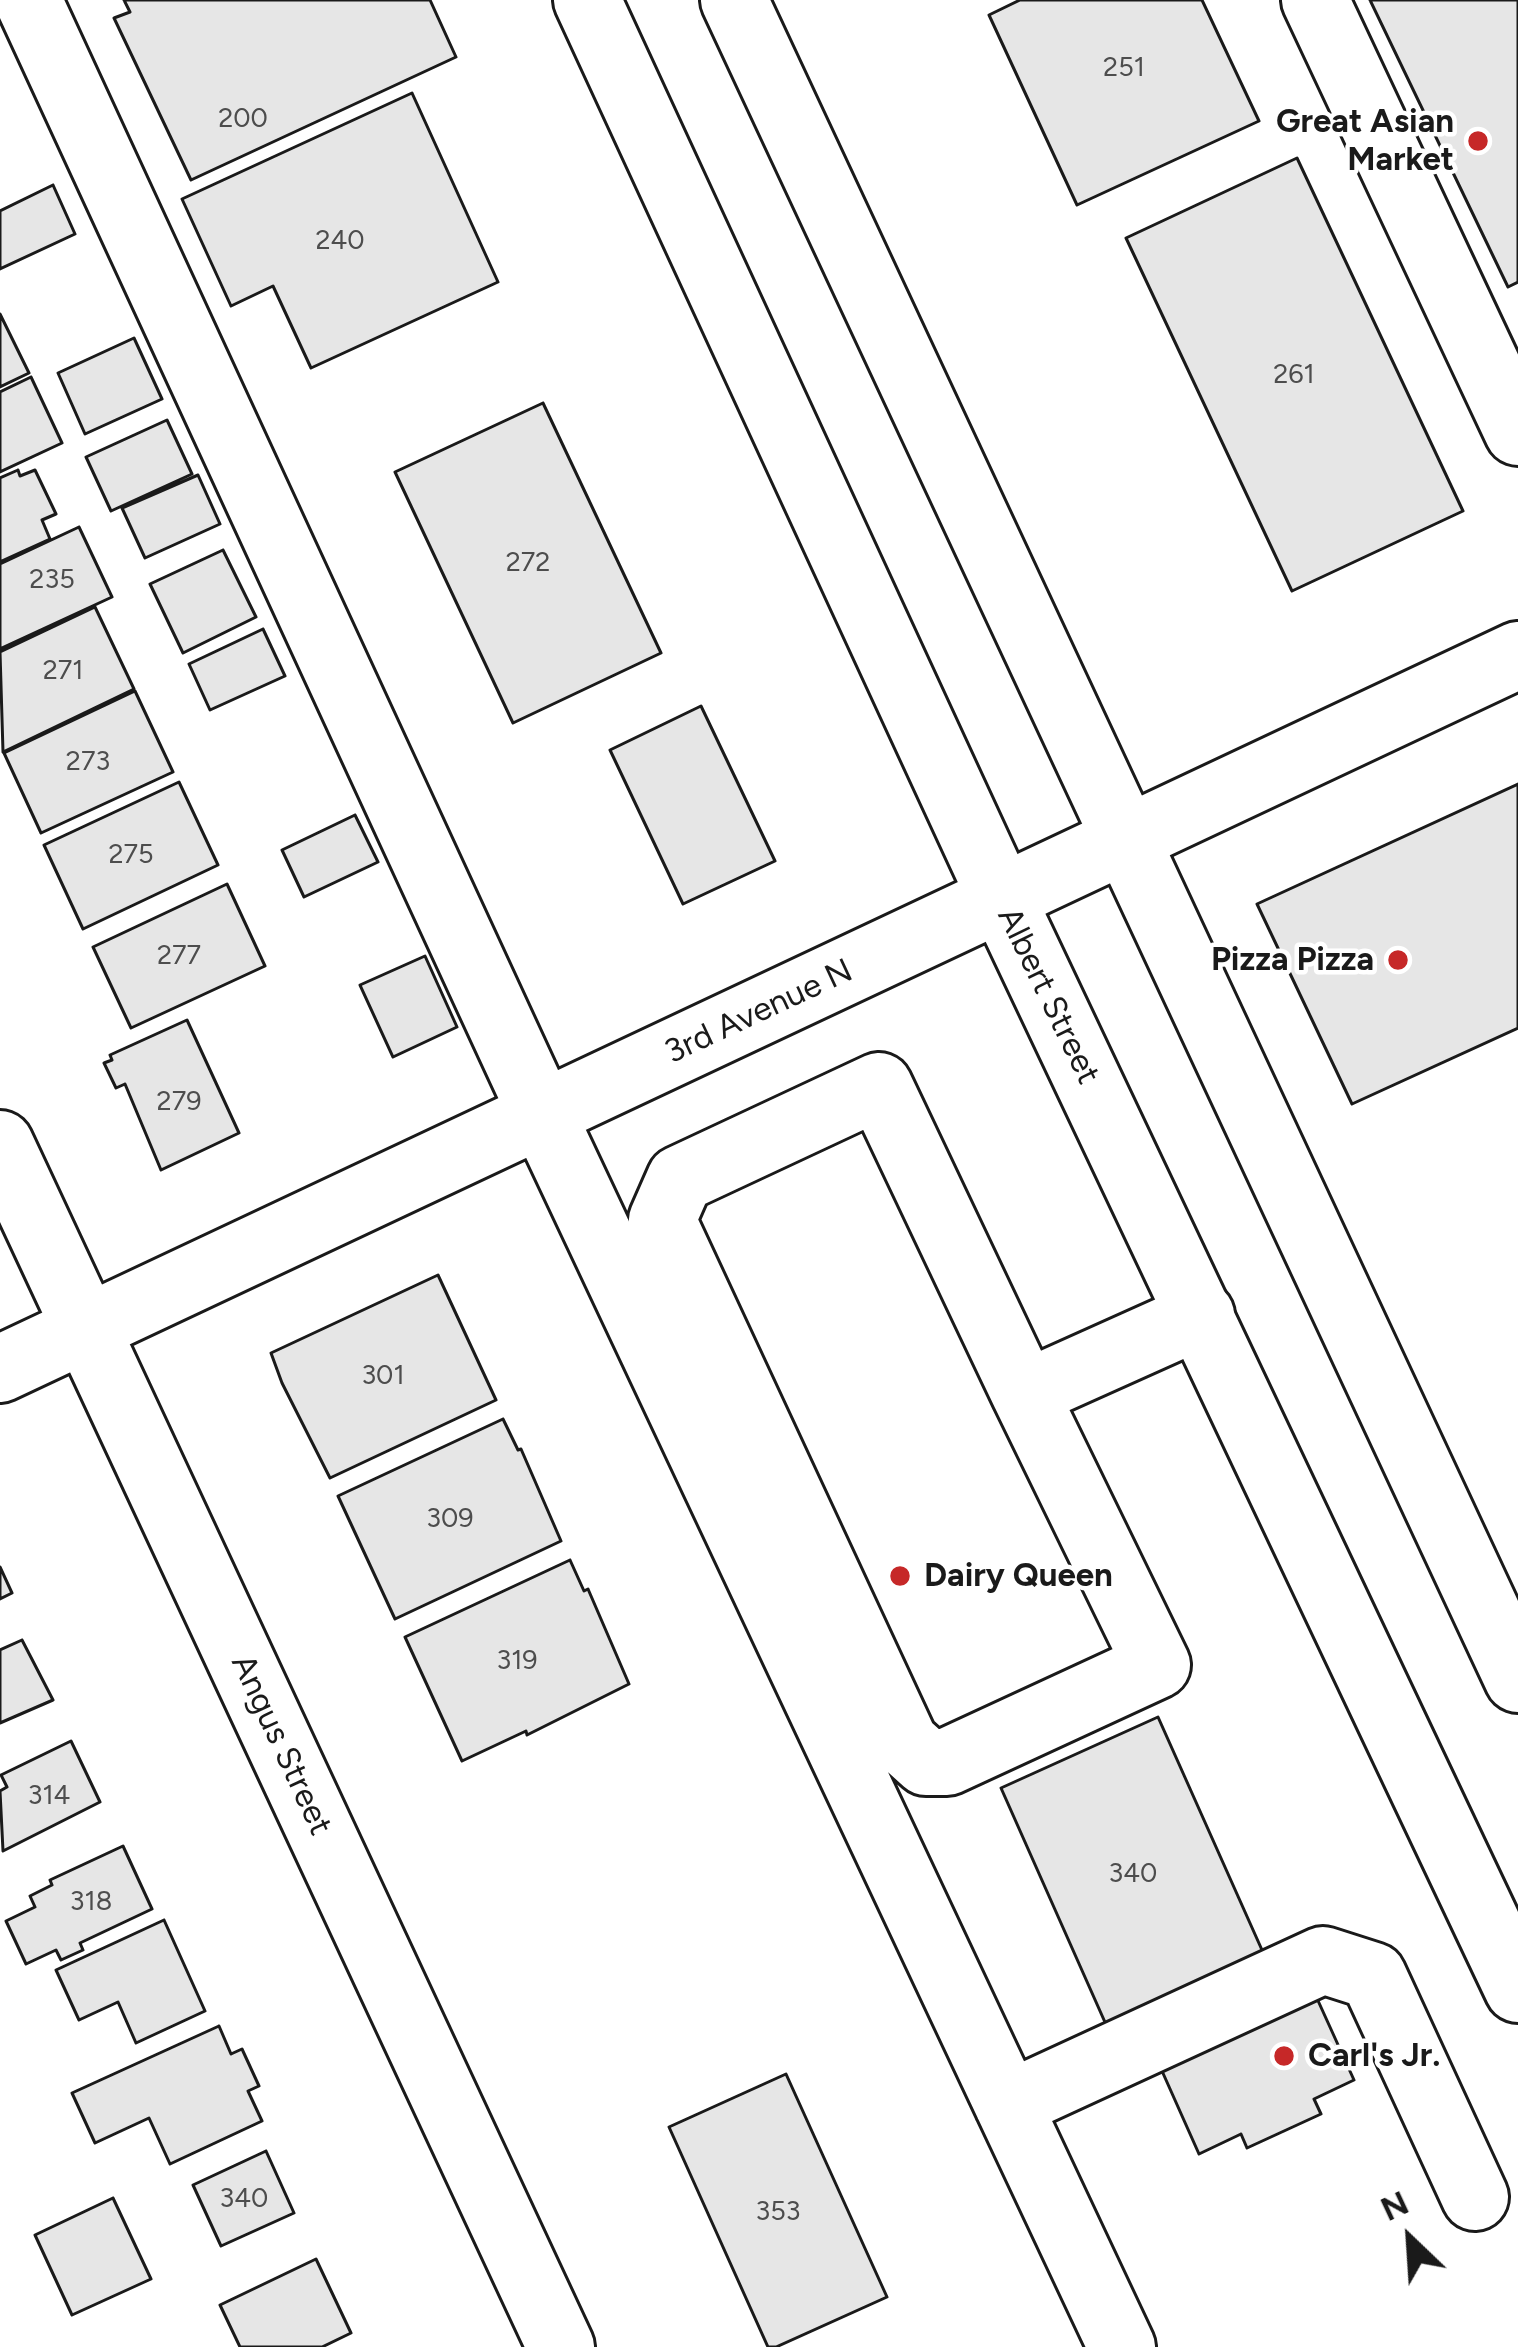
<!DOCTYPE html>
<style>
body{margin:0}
#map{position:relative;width:1518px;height:2347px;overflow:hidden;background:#fff;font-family:Figtree,sans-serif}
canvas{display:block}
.north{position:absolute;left:1350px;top:2179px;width:120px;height:120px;-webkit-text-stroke:9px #fff;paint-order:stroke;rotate:335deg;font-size:33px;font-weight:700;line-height:48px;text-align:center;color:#1a1a1a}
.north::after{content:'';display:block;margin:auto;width:42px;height:54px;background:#1a1a1a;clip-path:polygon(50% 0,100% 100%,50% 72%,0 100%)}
</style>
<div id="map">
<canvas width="1518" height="2347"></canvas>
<div class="north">N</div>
</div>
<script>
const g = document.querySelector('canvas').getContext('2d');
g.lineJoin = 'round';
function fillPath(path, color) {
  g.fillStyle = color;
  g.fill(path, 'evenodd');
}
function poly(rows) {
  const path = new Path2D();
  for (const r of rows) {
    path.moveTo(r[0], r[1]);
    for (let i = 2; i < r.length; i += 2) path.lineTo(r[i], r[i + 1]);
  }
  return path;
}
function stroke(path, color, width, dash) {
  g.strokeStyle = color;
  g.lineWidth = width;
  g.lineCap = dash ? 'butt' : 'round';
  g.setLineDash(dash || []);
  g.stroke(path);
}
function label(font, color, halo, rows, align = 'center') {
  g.font = font + ' Figtree,sans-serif';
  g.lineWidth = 9;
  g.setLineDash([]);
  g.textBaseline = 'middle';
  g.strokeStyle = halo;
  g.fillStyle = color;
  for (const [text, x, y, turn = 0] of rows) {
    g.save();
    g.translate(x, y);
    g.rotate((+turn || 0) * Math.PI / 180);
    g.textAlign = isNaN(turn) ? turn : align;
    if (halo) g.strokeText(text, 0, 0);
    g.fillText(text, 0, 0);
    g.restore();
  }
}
const building = poly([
 [124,0,430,0,456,57,191,180,114,18,130,12,124,0],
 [1020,0,1202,0,1259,121,1077,205,989,15,1020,0],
 [1370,0,1518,0,1518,282,1508,287,1370,0],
 [412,93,498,282,311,368,273,286,231,306,182,199,412,93],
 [1297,158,1463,511,1292,591,1126,238,1297,158],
 [53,185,75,234,0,269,0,211,53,185],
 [0,314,29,373,0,387,0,314],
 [134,338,162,399,85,434,58,373,134,338],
 [31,377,62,443,0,472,0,392,31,377],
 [543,403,661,653,513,723,395,472,543,403],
 [167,420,192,474,111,511,86,457,167,420],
 [18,470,20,476,35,470,56,514,42,520,50,539,0,562,0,478,18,470],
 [198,475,220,524,145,558,122,508,198,475],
 [79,527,112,597,0,649,0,564,79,527],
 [223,550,256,617,183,653,150,584,223,550],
 [95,607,134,689,3,752,0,652,95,607],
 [263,629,285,676,210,710,189,664,263,629],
 [135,691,173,772,41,833,4,753,135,691],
 [701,706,775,861,683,904,610,750,701,706],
 [179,782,218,865,83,929,44,845,179,782],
 [1518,784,1518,1028,1352,1104,1257,904,1518,784],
 [355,815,378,862,304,897,282,850,355,815],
 [227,884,265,966,131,1028,93,947,227,884],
 [425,956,457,1027,393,1057,360,985,425,956],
 [187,1020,239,1133,161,1170,125,1084,116,1088,104,1063,112,1060,110,1055,187,1020],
 [438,1275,496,1400,330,1478,282,1383,271,1353,438,1275],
 [503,1419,518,1450,521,1449,561,1541,395,1619,338,1496,503,1419],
 [570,1560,584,1591,588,1589,629,1684,527,1735,526,1731,462,1761,405,1637,570,1560],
 [0,1567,12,1593,0,1599,0,1567],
 [22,1640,53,1700,0,1723,0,1650,22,1640],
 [1158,1717,1266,1959,1108,2029,1001,1788,1158,1717],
 [71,1741,100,1802,3,1851,0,1791,7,1787,1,1775,71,1741],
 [123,1846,152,1909,80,1943,83,1950,61,1960,56,1950,26,1964,6,1921,35,1907,30,1896,52,1885,50,1880,123,1846],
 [164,1920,205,2011,136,2043,118,2002,79,2020,56,1970,164,1920],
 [1310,1983,1354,2080,1314,2099,1321,2114,1247,2148,1241,2134,1199,2154,1154,2053,1310,1983],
 [219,2026,231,2054,242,2049,259,2086,248,2091,262,2121,170,2164,149,2118,95,2143,72,2093,219,2026],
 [786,2074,887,2297,776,2347,768,2347,669,2127,786,2074],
 [266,2151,294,2213,221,2246,193,2185,266,2151],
 [113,2198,151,2279,72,2315,35,2235,113,2198],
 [316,2259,351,2333,322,2347,240,2347,220,2305,316,2259]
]);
fillPath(building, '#e6e6e6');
stroke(building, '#1a1a1a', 3);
const minor = poly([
 [28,0,542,1114,1122,2347],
 [1315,0,1518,432],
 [0,1144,561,2347],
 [0,1369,1518,655],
 [1025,1394,1157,1665,947,1762,926,1762,905,1743,662,1220,680,1179,879,1086,1025,1394,1201,1315],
 [1008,2105,1323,1960,1373,1976,1475,2197]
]);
const major = poly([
 [587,0,1001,897,1518,1989],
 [734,0,1518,1679]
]);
stroke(minor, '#1a1a1a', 72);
stroke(major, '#1a1a1a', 72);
stroke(minor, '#fff', 66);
stroke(major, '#fff', 66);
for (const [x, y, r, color] of [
 [1478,141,12,"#c62828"],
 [1398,960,12,"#c62828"],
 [900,1576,12,"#c62828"],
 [1284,2056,12,"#c62828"]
]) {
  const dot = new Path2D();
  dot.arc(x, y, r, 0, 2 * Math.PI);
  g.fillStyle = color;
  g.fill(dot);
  stroke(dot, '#fff', 4.5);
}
label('27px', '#4d4d4d', null, [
 ["251",1124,68],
 ["200",243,119],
 ["240",340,241],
 ["261",1294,375],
 ["272",528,563],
 ["235",52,580],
 ["271",63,671],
 ["273",88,762],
 ["275",131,855],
 ["277",179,956],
 ["279",179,1102],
 ["301",383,1376],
 ["309",450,1519],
 ["319",517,1661],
 ["314",49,1796],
 ["340",1133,1874],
 ["318",91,1902],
 ["340",244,2199],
 ["353",778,2212]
]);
label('bold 33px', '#1a1a1a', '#fff', [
 ["Great Asian",1454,122],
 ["Market",1454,160],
 ["Pizza Pizza",1374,960],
 ["Dairy Queen",924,1576,"left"],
 ["Carl's Jr.",1308,2056,"left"]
], 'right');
label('33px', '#1a1a1a', '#fff', [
 ["Albert Street",1048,996,64],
 ["3rd Avenue N",759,1012,-25],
 ["Angus Street",281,1745,65]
]);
</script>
